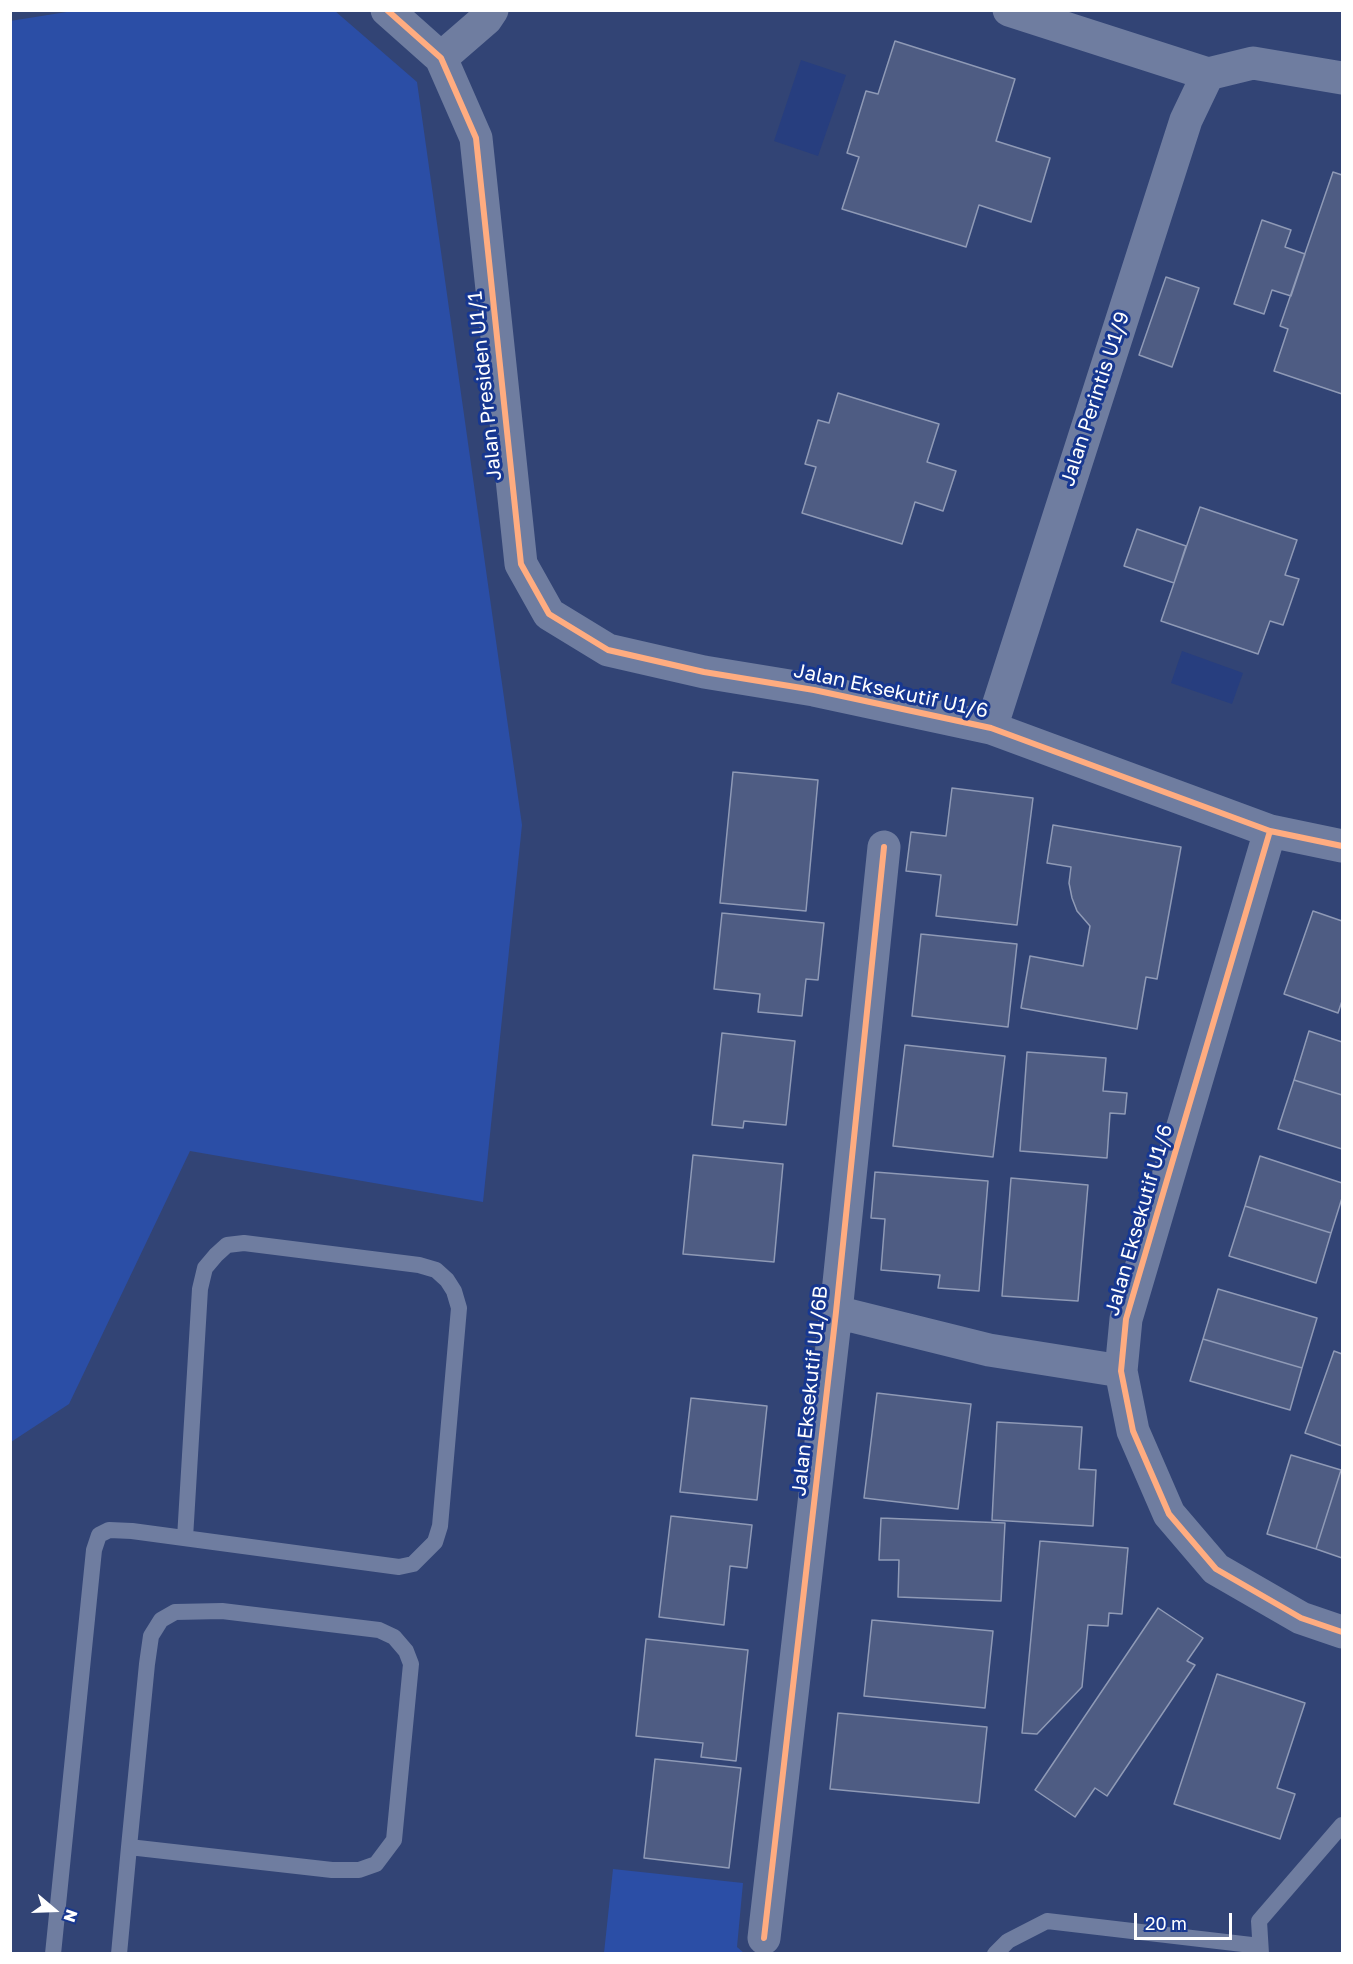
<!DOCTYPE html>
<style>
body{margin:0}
#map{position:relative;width:1353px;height:1964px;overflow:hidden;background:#324475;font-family:"Golos Text",sans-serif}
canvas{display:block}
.frame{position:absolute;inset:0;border:12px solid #fff;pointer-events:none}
.north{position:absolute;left:24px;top:1880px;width:60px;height:60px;-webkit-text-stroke:4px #173790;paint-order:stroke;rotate:109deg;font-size:16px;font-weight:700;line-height:24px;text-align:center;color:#fff}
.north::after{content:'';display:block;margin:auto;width:21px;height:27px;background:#fff;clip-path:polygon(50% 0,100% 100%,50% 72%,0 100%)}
.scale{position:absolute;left:1134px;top:1913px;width:98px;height:27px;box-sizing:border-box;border:3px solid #fff;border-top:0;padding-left:8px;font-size:18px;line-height:21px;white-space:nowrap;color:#fff;-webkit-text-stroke:4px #173790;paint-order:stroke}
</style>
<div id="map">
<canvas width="1353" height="1964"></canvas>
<div class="frame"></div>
<div class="north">N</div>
<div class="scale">20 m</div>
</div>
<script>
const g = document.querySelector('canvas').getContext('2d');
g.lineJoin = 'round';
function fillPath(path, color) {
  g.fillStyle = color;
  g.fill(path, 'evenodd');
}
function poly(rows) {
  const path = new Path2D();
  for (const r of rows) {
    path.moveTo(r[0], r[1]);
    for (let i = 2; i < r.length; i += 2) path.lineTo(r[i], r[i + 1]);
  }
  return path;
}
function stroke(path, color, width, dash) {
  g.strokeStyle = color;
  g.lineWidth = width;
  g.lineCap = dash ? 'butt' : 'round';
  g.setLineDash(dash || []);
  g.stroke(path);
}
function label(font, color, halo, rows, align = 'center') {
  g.font = font + ' "Golos Text",sans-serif';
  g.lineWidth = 6;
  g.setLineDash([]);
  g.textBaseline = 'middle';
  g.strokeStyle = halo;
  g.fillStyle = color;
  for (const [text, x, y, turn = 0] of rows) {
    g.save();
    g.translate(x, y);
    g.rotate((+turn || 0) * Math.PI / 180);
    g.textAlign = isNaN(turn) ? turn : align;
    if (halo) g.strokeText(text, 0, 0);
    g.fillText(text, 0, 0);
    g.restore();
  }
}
fillPath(poly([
 [73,11,335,11,417,82,522,825,483,1202,190,1151,69,1404,11,1442,10,21],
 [613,1869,743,1883,737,1947,744,1953,604,1953]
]), '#2b4ea6');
fillPath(poly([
 [801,60,846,75,818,156,774,141],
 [1182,651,1243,673,1232,704,1171,683]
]), '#273e7f');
const building = poly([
 [895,41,1015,79,996,141,1050,158,1031,222,979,205,966,247,842,209,859,157,847,153,866,91,878,94,895,41],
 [1333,172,1342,175,1342,394,1274,371,1288,329,1280,326,1333,172],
 [1262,220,1291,230,1285,247,1305,254,1291,296,1272,290,1264,314,1234,304,1262,220],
 [1166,277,1199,288,1172,367,1139,355,1166,277],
 [838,393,939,424,927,462,956,471,943,511,915,502,902,544,802,513,816,467,805,464,818,420,829,423,838,393],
 [1200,507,1297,540,1285,575,1299,579,1283,625,1270,621,1258,654,1161,621,1200,507],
 [1137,529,1186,546,1174,583,1124,566,1137,529],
 [733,772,818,780,806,911,720,903,733,772],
 [952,788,1033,798,1017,925,936,916,941,875,906,871,911,832,946,836,952,788],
 [1053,825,1181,847,1157,979,1146,977,1137,1029,1021,1008,1030,956,1083,966,1090,926,1077,911,1072,898,1069,883,1071,867,1047,863,1053,825],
 [1313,911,1342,921,1342,1001,1338,1013,1284,994,1313,911],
 [722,913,824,923,818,980,806,979,802,1016,758,1012,760,994,714,989,722,913],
 [921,934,1017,944,1008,1027,912,1016,921,934],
 [1309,1031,1342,1042,1342,1095,1294,1080,1309,1031],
 [722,1033,795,1041,786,1125,744,1121,743,1128,712,1125,722,1033],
 [905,1045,1005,1056,993,1157,893,1146,905,1045],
 [1027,1052,1106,1058,1103,1091,1127,1093,1125,1114,1110,1113,1107,1158,1020,1151,1027,1052],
 [1294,1080,1342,1095,1342,1149,1278,1129,1294,1080],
 [693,1155,783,1164,774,1262,683,1254,693,1155],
 [1260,1156,1342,1183,1342,1198,1331,1233,1245,1206,1260,1156],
 [875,1172,988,1181,979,1291,938,1288,940,1275,881,1270,885,1219,871,1218,875,1172],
 [1011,1178,1088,1185,1078,1301,1002,1296,1011,1178],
 [1245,1206,1331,1233,1316,1283,1229,1256,1245,1206],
 [1218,1289,1317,1318,1302,1368,1203,1339,1218,1289],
 [1203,1339,1302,1368,1290,1410,1190,1381,1203,1339],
 [1334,1351,1342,1354,1342,1446,1305,1433,1334,1351],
 [877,1393,971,1404,958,1509,864,1498,877,1393],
 [691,1398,767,1406,757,1500,680,1492,691,1398],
 [997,1422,1082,1427,1079,1469,1096,1470,1093,1526,992,1520,997,1422],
 [1291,1455,1341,1470,1316,1549,1267,1534,1291,1455],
 [1341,1470,1342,1471,1342,1558,1316,1549,1341,1470],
 [671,1516,752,1525,747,1568,730,1566,724,1625,659,1617,671,1516],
 [881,1518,1005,1523,1001,1601,898,1597,899,1560,879,1560,881,1518],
 [1040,1541,1128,1548,1122,1614,1109,1613,1108,1626,1088,1625,1082,1687,1037,1734,1022,1733,1040,1541],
 [1158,1608,1203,1638,1187,1661,1195,1665,1107,1796,1095,1788,1075,1817,1035,1790,1158,1608],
 [872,1620,993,1631,985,1708,864,1696,872,1620],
 [646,1639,748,1650,736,1761,701,1757,703,1743,636,1736,646,1639],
 [1217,1674,1305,1703,1277,1788,1295,1794,1280,1839,1174,1804,1217,1674],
 [838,1713,987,1727,979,1803,830,1789,838,1713],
 [655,1759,741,1768,729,1868,644,1858,655,1759]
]);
fillPath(building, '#4e5c83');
stroke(building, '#8f9ab6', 1.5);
stroke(poly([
 [53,1954,94,1550,99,1535,109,1530,132,1531,399,1567,413,1564,435,1542,440,1526,459,1308,454,1291,447,1280,436,1270,419,1265,244,1243,227,1245,216,1255,205,1268,200,1289,185,1538],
 [119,1954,129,1847,147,1664,151,1636,161,1620,175,1612,222,1611,379,1630,394,1637,406,1651,411,1664,394,1840,376,1864,359,1870,332,1870,129,1847],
 [995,1954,1008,1941,1047,1921,1260,1946],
 [1261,1954,1259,1921,1342,1825]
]), '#6f7da0', 16);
stroke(poly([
 [387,10,441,58,476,138,521,564,549,614,608,650,704,672,814,690,991,728,1270,831],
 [1009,10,1208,74,1253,63,1342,78],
 [441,58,486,19,492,10],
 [991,728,1186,120,1208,74],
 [1342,846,1270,831,1126,1319,1121,1371,1133,1431,1169,1514,1216,1569,1301,1618,1342,1632],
 [836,1312,989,1350,1121,1371],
 [764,1938,836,1312,884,847]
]), '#6f7da0', 33);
stroke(poly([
 [387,10,441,58,476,138,521,564,549,614,608,650,704,672,814,690,991,728,1270,831],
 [1342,846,1270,831,1126,1319,1121,1371,1133,1431,1169,1514,1216,1569,1301,1618,1342,1632],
 [764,1938,836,1312,884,847]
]), '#ffac80', 6);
label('20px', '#fff', '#173790', [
 ["Jalan Presiden U1/1",485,386,-96],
 ["Jalan Perintis U1/9",1095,399,-72],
 ["Jalan Eksekutif U1/6",891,691,12],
 ["Jalan Eksekutif U1/6",1139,1220,-74],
 ["Jalan Eksekutif U1/6B",810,1391,-84]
]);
</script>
